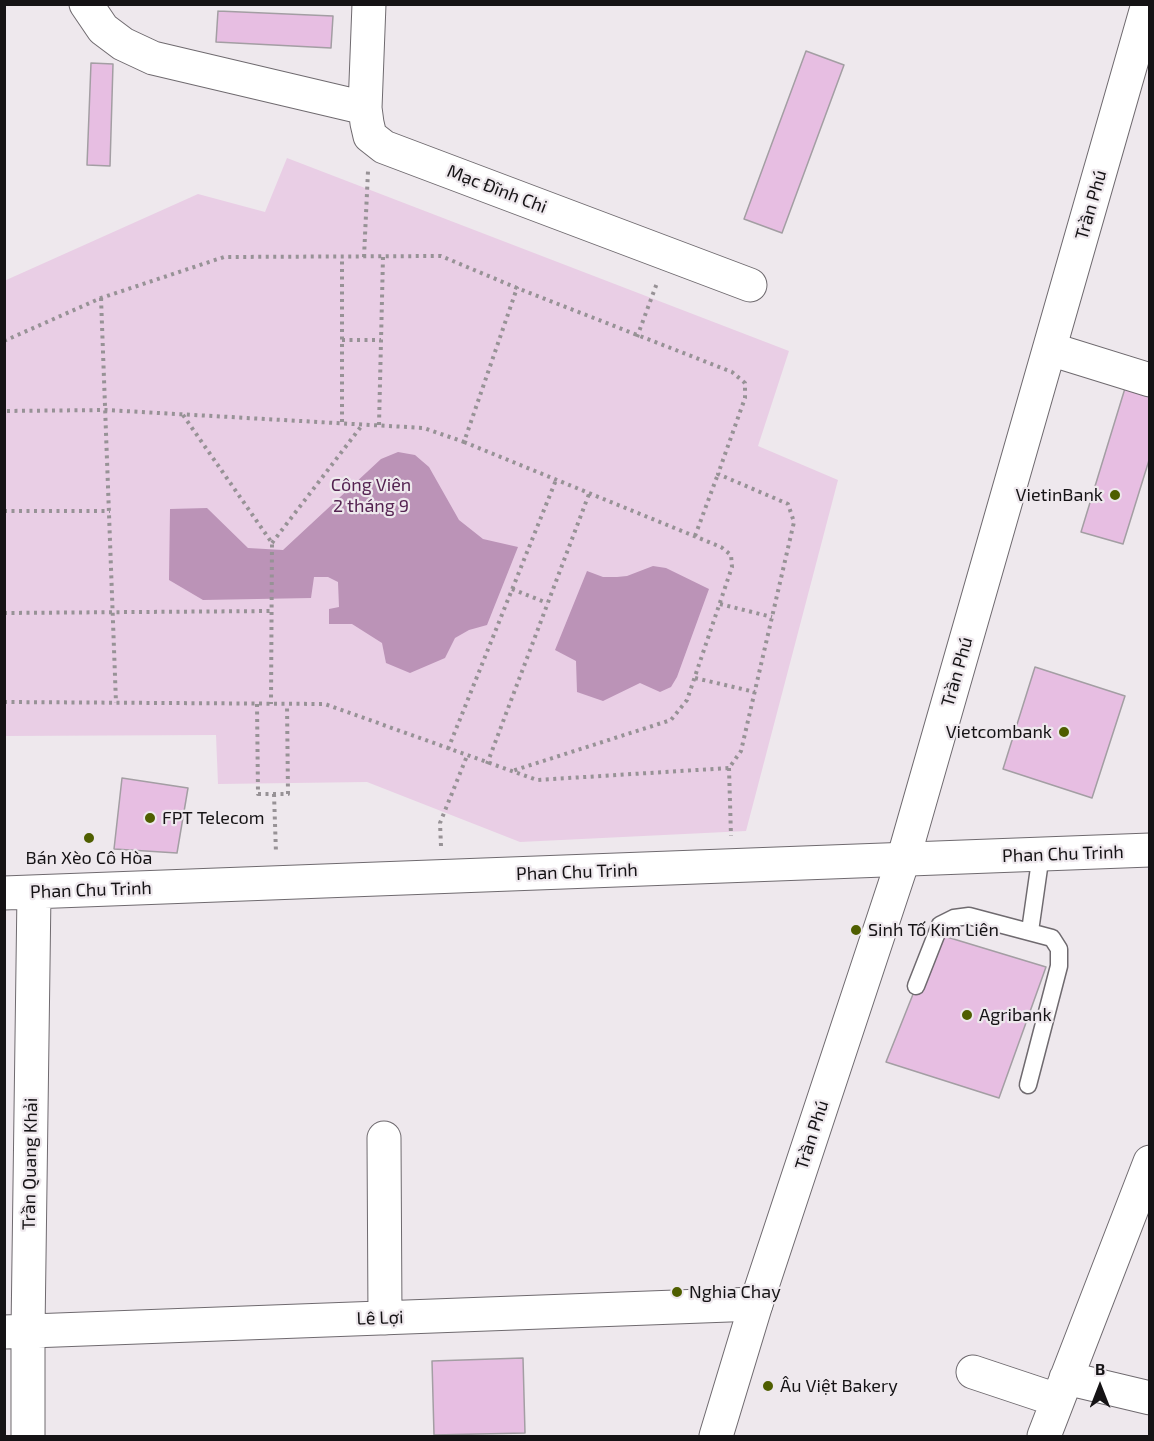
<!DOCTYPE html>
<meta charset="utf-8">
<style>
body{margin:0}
#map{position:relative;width:1154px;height:1441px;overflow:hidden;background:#eee8ed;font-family:"Exo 2",sans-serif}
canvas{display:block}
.frame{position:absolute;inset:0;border:6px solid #151315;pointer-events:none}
.north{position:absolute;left:1070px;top:1357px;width:60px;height:60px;-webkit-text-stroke:4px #eee8ed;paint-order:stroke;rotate:0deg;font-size:16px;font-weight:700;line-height:24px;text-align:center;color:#151315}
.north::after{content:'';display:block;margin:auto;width:21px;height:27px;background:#151315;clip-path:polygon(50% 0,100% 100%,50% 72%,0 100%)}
</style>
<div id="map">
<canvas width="1154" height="1441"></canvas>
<div class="frame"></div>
<div class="north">B</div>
</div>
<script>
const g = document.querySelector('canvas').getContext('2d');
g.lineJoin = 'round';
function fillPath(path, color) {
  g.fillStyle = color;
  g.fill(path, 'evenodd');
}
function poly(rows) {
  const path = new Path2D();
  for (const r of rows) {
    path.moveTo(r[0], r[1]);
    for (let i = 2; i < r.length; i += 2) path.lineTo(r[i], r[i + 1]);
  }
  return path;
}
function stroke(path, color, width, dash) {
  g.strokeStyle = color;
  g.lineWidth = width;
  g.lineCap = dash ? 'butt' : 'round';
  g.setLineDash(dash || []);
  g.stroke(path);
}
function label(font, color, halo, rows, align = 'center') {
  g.font = font + ' "Exo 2",sans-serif';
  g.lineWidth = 4.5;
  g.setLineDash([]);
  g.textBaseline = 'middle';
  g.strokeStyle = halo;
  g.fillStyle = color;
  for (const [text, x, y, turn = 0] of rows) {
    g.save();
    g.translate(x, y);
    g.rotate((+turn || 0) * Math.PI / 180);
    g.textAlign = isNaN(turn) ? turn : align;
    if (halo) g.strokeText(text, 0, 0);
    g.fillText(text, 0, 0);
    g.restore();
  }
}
fillPath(poly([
 [287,158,789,351,758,446,838,480,746,831,520,842,367,782,218,784,216,735,5,736,4,281,198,194,265,212]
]), '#e9cee5');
fillPath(poly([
 [398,452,415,455,429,467,459,520,483,539,518,547,487,625,469,630,455,638,445,658,410,673,386,663,382,643,352,624,329,624,329,609,339,607,338,582,328,577,314,577,311,598,203,600,169,580,170,509,207,508,248,548,283,550,381,459],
 [653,566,666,568,709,589,677,677,671,687,660,692,640,683,603,701,577,692,576,661,555,650,587,571,603,577,617,577,627,576]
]), '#bb93b7');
const building = poly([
 [218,11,333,16,331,48,216,42,218,11],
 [806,51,844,65,782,233,744,219,806,51],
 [91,63,113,64,110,166,87,165,91,63],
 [1126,385,1150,392,1150,457,1123,544,1081,532,1126,385],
 [1035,667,1125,696,1092,798,1003,769,1035,667],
 [122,778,188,788,177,853,114,849,122,778],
 [937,934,1046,967,999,1098,886,1062,937,934],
 [523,1358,525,1433,434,1435,432,1361,523,1358]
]);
fillPath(building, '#e7bee2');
stroke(building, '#a39ea3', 1.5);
const lane = poly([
 [1030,931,1041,854],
 [916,986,940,925,954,918,969,916,1052,938,1059,949,1059,966,1028,1085]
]);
const street = poly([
 [86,4,103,29,123,44,153,58,365,108],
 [369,4,365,108,367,123,370,136,384,147,750,285],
 [1050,349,1150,380],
 [4,893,1150,850],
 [384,1138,385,1318],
 [4,1332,756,1304],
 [973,1372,1057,1400],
 [1066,1378,1150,1398],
 [28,1436,28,1331,34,892],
 [1044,1436,1150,1162]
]);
const secondary = poly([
 [716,1436,756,1304,903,860,1148,4]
]);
stroke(lane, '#6f6a6f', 19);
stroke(street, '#6f6a6f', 35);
stroke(secondary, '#6f6a6f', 35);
stroke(poly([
 [364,257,368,171],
 [101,298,116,703],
 [637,337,657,283],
 [342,340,381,340],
 [4,341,101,298,224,257,441,256,517,288,464,442,424,428,106,410,4,411],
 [183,415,272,543,271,704],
 [342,422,342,257],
 [379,425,383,257],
 [464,442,721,547,731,555,732,567,687,700,671,720,512,771],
 [4,511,110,511],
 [695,536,718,474],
 [272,543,363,424],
 [512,589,547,603],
 [720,604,772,617],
 [4,613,272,611],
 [695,678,755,692],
 [4,702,325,704,537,780,729,768,741,751,794,522,788,504,718,474,745,398,745,383,732,372,517,288],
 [257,704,258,794,288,794,287,704],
 [448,749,556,480],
 [487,764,589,494],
 [729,768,731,836],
 [274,794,276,853],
 [441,846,440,823,467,756]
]), '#979296', 4, [3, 4.5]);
stroke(lane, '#fff', 16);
stroke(street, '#fff', 33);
stroke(secondary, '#fff', 33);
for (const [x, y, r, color] of [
 [1115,495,6,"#4f5e00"],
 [1064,732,6,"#4f5e00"],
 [150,818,6,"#4f5e00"],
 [89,838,6,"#4f5e00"],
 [856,930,6,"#4f5e00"],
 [967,1015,6,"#4f5e00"],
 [677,1292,6,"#4f5e00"],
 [768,1386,6,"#4f5e00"]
]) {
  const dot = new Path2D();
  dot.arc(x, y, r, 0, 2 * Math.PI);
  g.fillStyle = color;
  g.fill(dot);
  stroke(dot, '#eee8ed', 2);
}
label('18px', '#151315', '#eee8ed', [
 ["Mạc Đĩnh Chi",497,189,21],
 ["Trần Phú",1091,205,-74],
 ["Trần Phú",957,672,-74],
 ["Phan Chu Trinh",1063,854,-2],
 ["Phan Chu Trinh",577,872,-2],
 ["Phan Chu Trinh",91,890,-2],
 ["Trần Phú",812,1135,-72],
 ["Trần Quang Khải",30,1164,-89],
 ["Lê Lợi",380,1318,-2]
]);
label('18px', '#542351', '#eee8ed', [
 ["Công Viên",371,485],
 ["2 tháng 9",371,506]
]);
label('18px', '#151315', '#eee8ed', [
 ["VietinBank",1103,495,"right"],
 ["Vietcombank",1052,732,"right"],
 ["FPT Telecom",162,818],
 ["Bán Xèo Cô Hòa",89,858,"center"],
 ["Sinh Tố Kim Liên",868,930],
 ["Agribank",979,1015],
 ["Nghia Chay",689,1292],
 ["Âu Việt Bakery",780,1386]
], 'left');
</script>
